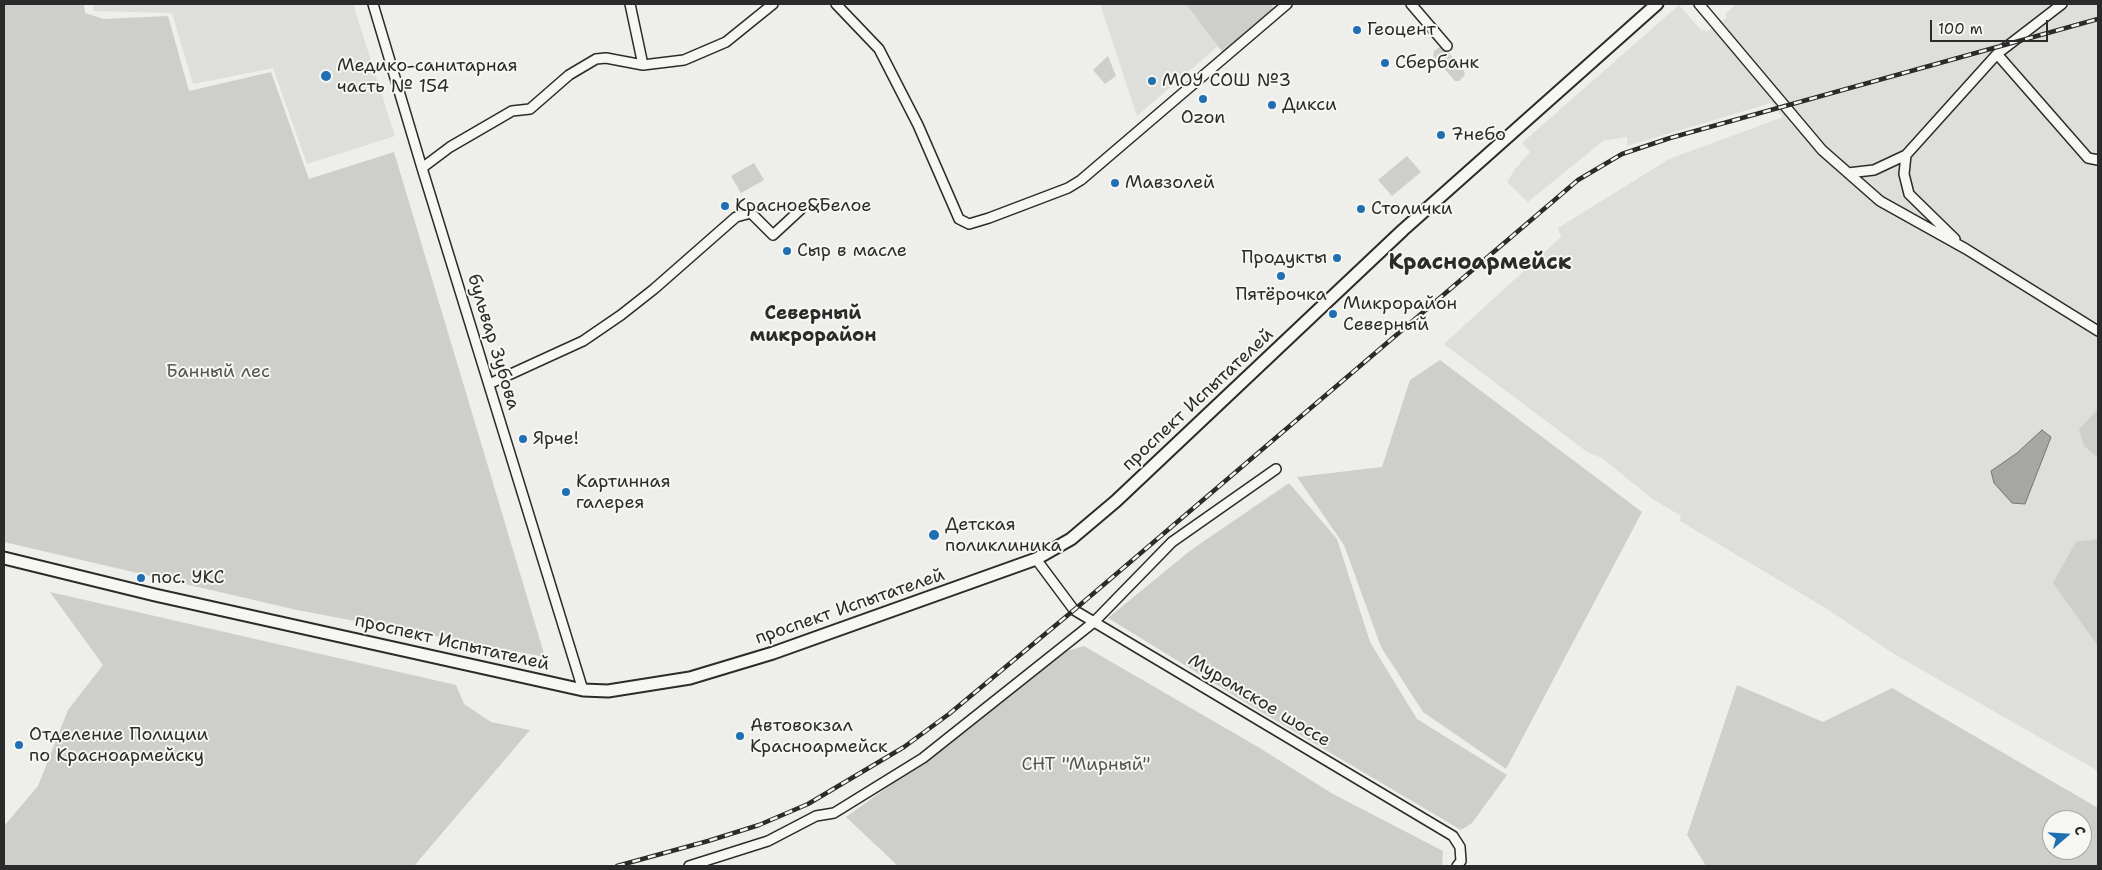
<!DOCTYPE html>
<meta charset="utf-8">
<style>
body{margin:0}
#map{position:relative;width:2102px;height:870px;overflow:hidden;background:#eeeeea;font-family:"Shantell Sans",sans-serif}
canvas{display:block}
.frame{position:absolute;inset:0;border:5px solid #2b2b2b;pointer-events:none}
.north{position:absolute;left:2042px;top:810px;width:50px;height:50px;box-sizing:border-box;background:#f6f6f2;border:1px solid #a5a5a2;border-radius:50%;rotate:71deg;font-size:14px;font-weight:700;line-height:20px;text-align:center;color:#2b2b2b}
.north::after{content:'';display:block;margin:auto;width:18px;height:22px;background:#1f6fb2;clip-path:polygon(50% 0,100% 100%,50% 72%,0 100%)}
.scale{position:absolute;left:1930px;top:20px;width:118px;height:22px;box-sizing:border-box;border:2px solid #2b2b2b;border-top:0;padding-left:6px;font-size:15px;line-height:18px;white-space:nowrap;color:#2b2b2b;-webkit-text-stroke:4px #f6f6f2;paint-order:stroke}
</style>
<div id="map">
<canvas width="2102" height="870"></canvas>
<div class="frame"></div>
<div class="north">С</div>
<div class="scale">100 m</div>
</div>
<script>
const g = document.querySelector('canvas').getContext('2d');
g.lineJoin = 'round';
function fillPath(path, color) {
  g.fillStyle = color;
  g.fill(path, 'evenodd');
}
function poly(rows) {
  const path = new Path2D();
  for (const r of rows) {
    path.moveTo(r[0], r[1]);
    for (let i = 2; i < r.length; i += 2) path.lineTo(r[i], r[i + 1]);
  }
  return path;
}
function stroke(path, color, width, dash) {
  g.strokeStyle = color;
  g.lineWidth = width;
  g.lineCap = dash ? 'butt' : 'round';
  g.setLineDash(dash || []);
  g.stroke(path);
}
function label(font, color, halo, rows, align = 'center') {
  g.font = font + ' "Shantell Sans",sans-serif';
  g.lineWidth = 4;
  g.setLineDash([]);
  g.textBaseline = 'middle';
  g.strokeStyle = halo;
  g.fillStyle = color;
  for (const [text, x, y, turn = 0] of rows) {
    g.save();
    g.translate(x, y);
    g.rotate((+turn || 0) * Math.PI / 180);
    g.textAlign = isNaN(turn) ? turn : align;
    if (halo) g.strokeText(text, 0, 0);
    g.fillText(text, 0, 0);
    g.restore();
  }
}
fillPath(poly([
 [93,4,353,4,395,136,307,164,273,68,193,84,172,13,93,11],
 [1100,4,1186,4,1218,46,1137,116],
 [1736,4,2098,4,2098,771,1894,654,1827,609,1680,521,1681,516,1654,500,1602,458,1587,452,1444,344,1561,237,1558,228,1669,159,1783,117,1771,103,1627,146,1627,137,1603,141,1528,202,1507,182,1515,169,1530,152,1522,143,1679,5,1702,31,1704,29,1707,32,1714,26,1713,20,1717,17,1722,21,1727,17,1725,14]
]), '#dededb');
fillPath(poly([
 [4,4,84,4,85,13,104,19,168,16,189,91,271,72,309,179,394,152,545,657,297,610,4,542],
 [1186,4,1271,4,1275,9,1223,53],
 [1441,46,1444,47,1464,71,1465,75,1459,81,1455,81,1433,56,1434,51],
 [1108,56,1116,76,1105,84,1093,70],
 [1407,156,1421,172,1392,196,1378,180],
 [754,163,764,180,741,193,731,176],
 [1440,360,1642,512,1506,769,1423,712,1381,647,1344,545,1297,477,1382,467,1410,380],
 [2098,409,2098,452,2096,456,2084,446,2079,429],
 [1289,483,1337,539,1370,642,1417,719,1507,775,1472,823,1461,830,1248,704,1108,618,1191,550],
 [2098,539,2098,646,2053,583,2076,542],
 [50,592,456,685,464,704,491,722,530,730,414,866,4,866,4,826,38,786,68,710,103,665],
 [1084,646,1258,747,1333,794,1443,851,1442,866,898,866,846,817,906,774,1067,651],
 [1737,685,1823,722,1892,688,2098,808,2098,866,1706,866,1687,835],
 [2052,820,2082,820,2082,850,2052,850]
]), '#cececa');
const water = poly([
 [2042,430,2051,437,2025,504,2012,503,1994,483,1991,471,2017,453,2042,430]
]);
fillPath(water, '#a6a6a3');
stroke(water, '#757573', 1);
const minor = poly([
 [373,4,422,168,583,690],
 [630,4,643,65],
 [836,4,879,49,918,125,959,219,969,224,989,218,1068,188,1081,180,1287,4],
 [1411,4,1447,46],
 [1699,4,1822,150,1880,201,1966,249,2098,331],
 [1997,54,2088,158,2098,160],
 [1906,155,1904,174,1909,194,1955,239],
 [422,168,450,147,512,111,530,109,569,75,596,59,606,58,643,65,684,60,726,42,773,4],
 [1848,173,1874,170,1906,155,1997,54,2062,4],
 [489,384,583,341,621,315,654,289,736,217,751,213,773,235,800,210],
 [1036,559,1074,610,1453,836,1460,847,1461,861,1457,866],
 [689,866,768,841,816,816,834,813,923,758,1094,622,1172,542,1276,469]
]);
const major = poly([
 [4,558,155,595,583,690,608,691,690,678,773,653,1036,559,1071,539,1116,501,1403,230,1657,4]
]);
stroke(minor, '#2b2b2b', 12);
stroke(major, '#2b2b2b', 15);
stroke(minor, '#f6f6f2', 9);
stroke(major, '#f6f6f2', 11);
const rail = poly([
 [617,866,708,841,759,825,808,804,904,747,949,714,1074,610,1578,180,1622,154,1670,138,2098,19]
]);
stroke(rail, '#2b2b2b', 4.5);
stroke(rail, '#f6f6f2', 2.5, [8]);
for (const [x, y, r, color] of [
 [1357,30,5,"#1f6fb2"],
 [1385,63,5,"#1f6fb2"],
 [326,76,6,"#1f6fb2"],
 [1152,81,5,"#1f6fb2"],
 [1203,99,5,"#1f6fb2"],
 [1272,105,5,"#1f6fb2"],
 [1441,135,5,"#1f6fb2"],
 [1115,183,5,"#1f6fb2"],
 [725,206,5,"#1f6fb2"],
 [1361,209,5,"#1f6fb2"],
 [787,251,5,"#1f6fb2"],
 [1337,258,5,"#1f6fb2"],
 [1281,276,5,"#1f6fb2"],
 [1333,314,5,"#1f6fb2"],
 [523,439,5,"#1f6fb2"],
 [566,492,5,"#1f6fb2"],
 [934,535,6,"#1f6fb2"],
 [141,578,5,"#1f6fb2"],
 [740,736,5,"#1f6fb2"],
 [19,745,5,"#1f6fb2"]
]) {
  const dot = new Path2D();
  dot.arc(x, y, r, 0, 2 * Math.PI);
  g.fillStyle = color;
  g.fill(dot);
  stroke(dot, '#f6f6f2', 2);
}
label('18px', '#2b2b2b', '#f6f6f2', [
 ["Геоцент",1367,30],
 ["Сбербанк",1395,63],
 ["Медико-санитарная",337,66],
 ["часть № 154",337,87],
 ["МОУ СОШ №3",1162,81],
 ["Дикси",1282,105],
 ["Ozon",1203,118,"center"],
 ["7небо",1451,135],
 ["Мавзолей",1125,183],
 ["Красное&Белое",735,206],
 ["Столички",1371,209],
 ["Сыр в масле",797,251],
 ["Продукты",1327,258,"right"],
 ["Пятёрочка",1281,295,"center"],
 ["Микрорайон",1343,304],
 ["Северный",1343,325],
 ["Ярче!",533,439],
 ["Картинная",576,482],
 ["галерея",576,503],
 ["Детская",945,525],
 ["поликлиника",945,546],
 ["пос. УКС",151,578],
 ["Автовокзал",750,726],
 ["Красноармейск",750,747],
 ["Отделение Полиции",29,735],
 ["по Красноармейску",29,756]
], 'left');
label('18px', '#2b2b2b', '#f6f6f2', [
 ["бульвар Зубова",493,342,73],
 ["проспект Испытателей",1198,400,-43],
 ["проспект Испытателей",850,607,-19],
 ["проспект Испытателей",452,643,13],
 ["Муромское шоссе",1259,701,31]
]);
label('18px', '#545453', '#f6f6f2', [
 ["Банный лес",218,372],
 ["СНТ \"Мирный\"",1086,765]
]);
label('bold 19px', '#2b2b2b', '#f6f6f2', [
 ["Северный",813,314],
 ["микрорайон",813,336]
]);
label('bold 22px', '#2b2b2b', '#f6f6f2', [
 ["Красноармейск",1480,263]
]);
</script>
